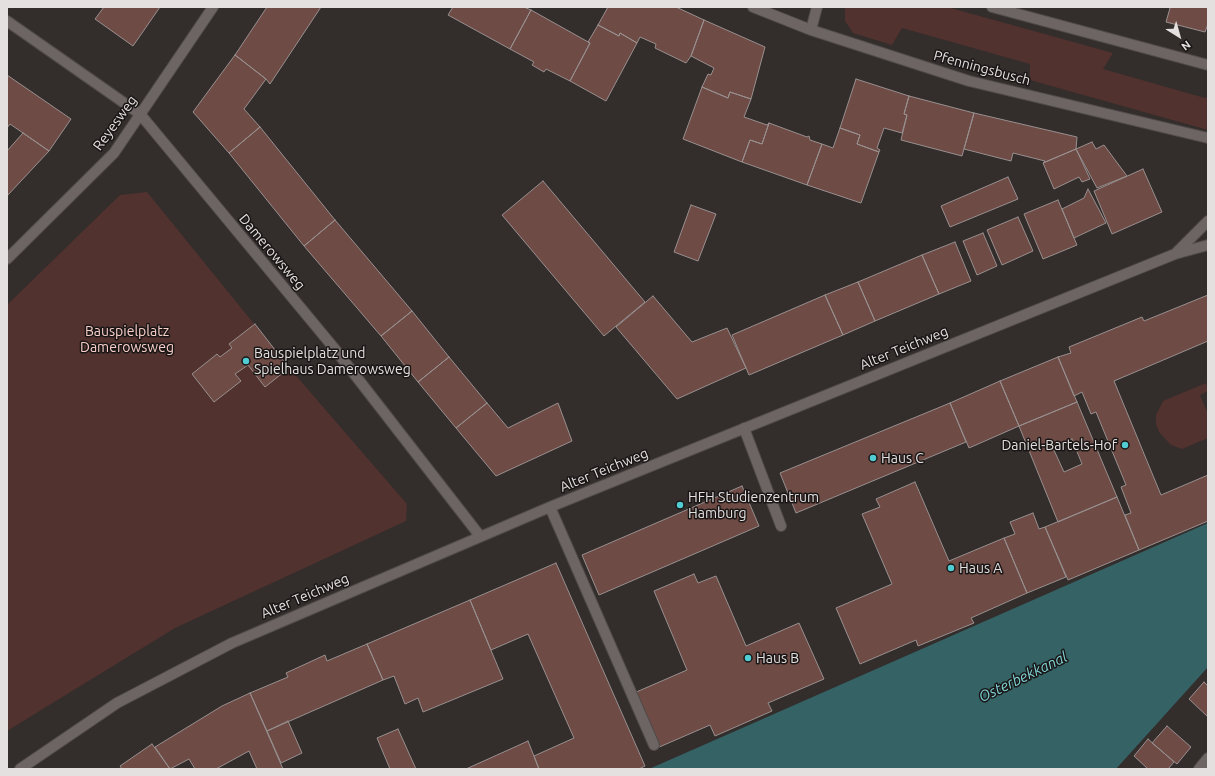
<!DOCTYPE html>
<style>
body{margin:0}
#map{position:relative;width:1215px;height:776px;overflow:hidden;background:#332d2c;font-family:Ubuntu,sans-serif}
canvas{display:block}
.frame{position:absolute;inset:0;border:8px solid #e5e0e0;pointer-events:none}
.north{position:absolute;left:1159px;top:16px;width:40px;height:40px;-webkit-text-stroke:3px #191615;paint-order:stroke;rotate:143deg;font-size:11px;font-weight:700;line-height:16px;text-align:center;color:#e5e0e0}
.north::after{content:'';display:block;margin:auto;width:14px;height:18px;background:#e5e0e0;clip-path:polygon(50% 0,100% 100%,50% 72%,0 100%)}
</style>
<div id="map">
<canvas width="1215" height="776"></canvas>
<div class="frame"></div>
<div class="north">N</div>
</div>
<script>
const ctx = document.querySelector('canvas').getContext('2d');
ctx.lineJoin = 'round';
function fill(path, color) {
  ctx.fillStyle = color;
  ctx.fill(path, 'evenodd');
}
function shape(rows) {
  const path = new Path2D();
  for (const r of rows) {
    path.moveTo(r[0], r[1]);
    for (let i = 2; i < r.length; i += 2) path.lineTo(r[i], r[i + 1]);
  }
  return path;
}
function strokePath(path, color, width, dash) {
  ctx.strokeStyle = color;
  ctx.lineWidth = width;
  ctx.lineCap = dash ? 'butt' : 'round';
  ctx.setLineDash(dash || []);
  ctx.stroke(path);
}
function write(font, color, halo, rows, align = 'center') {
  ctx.font = font + ' Ubuntu,sans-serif';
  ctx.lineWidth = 3;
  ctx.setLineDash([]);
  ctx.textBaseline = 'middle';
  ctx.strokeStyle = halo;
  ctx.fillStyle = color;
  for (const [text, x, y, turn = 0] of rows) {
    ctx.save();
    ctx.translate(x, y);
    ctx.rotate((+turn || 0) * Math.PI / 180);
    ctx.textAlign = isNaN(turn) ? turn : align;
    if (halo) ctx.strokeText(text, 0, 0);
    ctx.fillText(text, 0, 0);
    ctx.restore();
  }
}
fill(shape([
 [845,7,947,7,1113,53,1103,69,1205,98,1208,96,1208,130,1030,80,1030,64,902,28,892,45,853,33,845,21],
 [147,192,298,378,407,504,406,521,175,628,7,731,7,305,120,195],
 [1206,383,1208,391,1200,395,1208,414,1208,438,1182,449,1171,445,1159,432,1156,424,1156,415,1163,401]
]), '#51322e');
fill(shape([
 [1208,523,1208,667,1116,769,649,769]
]), '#356265');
const building = shape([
 [104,7,160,7,133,46,95,19,104,7],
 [267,7,321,7,270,84,266,79,235,55,267,7],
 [453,7,524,7,531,10,510,49,448,15,453,7],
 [608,7,676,7,704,20,691,56,686,63,655,48,656,44,640,37,637,43,620,33,619,36,598,25,608,7],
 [1168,7,1208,7,1208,24,1205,32,1166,22,1170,8,1168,7],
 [531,10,590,43,570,81,546,69,544,72,532,65,534,62,510,49,531,10],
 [704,20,765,47,751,99,730,92,728,98,702,87,708,74,711,75,714,68,691,56,704,20],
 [598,25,619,36,620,33,637,43,606,101,570,81,590,43,588,42,598,25],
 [235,55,266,79,244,109,260,127,229,153,193,112,235,55],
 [7,75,71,119,49,151,10,124,7,128,7,75],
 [856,79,909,96,904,114,907,115,902,133,884,128,877,148,880,150,879,152,857,144,860,135,840,128,856,79],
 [702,87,728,98,730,92,751,99,744,117,767,125,769,123,762,144,750,140,742,162,683,139,702,87],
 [909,96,974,113,962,156,901,140,907,115,904,114,909,96],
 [974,113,1077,137,1076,149,1043,163,1045,161,1013,153,1011,161,964,149,974,113],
 [769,123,807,137,809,136,810,140,822,144,807,185,742,162,750,140,762,144,769,123],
 [260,127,335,220,304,246,229,153,260,127],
 [840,128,860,135,857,144,879,152,861,203,807,185,822,144,833,148,840,128],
 [23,133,49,151,7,196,7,151,23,133],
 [1092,142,1096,149,1104,145,1127,176,1097,188,1076,149,1092,142],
 [1076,149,1090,179,1082,182,1079,177,1054,189,1043,163,1076,149],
 [1143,169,1162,212,1112,234,1094,191,1143,169],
 [1008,177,1018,199,950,227,941,206,1008,177],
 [543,181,645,302,604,336,502,215,543,181],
 [1088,189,1106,223,1074,238,1062,209,1084,198,1088,189],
 [1058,200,1077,245,1043,259,1024,214,1058,200],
 [691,205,716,214,698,261,674,252,691,205],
 [1018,217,1033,251,1002,265,987,230,1018,217],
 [335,220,412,311,381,336,304,246,335,220],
 [983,233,997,266,977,275,963,241,983,233],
 [955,242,971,281,939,294,922,255,955,242],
 [922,255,939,294,875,321,858,282,922,255],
 [858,282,875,321,843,335,825,295,858,282],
 [825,295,843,335,749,375,732,335,825,295],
 [1208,295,1208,341,1114,381,1161,495,1208,475,1208,521,1139,550,1125,515,1131,513,1121,487,1126,485,1096,412,1091,414,1082,392,1074,396,1058,357,1071,353,1069,347,1142,317,1144,321,1208,295],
 [653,296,692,342,727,328,746,368,677,399,616,327,653,296],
 [412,311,449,357,418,382,381,336,412,311],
 [255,324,289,368,265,387,248,365,235,374,241,381,214,402,192,374,217,354,220,357,232,348,229,344,255,324],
 [449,357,487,403,456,428,418,382,449,357],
 [1058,357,1077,402,1019,426,1000,381,1058,357],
 [1000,381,1019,426,969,448,950,403,1000,381],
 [1077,402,1117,497,1058,522,1019,426,1077,402],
 [1072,439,1082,464,1064,472,1053,448,1072,439],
 [487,403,508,428,558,403,572,441,496,476,456,428,487,403],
 [950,403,966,442,796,513,780,473,950,403],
 [915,482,949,561,1004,538,1027,593,971,618,974,623,918,646,916,640,860,664,836,608,892,584,862,514,880,507,876,499,915,482],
 [742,486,759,526,599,595,582,555,742,486],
 [1117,497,1139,550,1068,580,1045,527,1117,497],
 [1033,513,1039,529,1045,527,1066,577,1027,593,1004,538,1015,534,1010,522,1033,513],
 [556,563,645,766,639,769,539,769,534,756,574,738,528,634,491,650,470,600,556,563],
 [694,574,698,583,716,576,746,646,799,623,824,679,768,703,772,711,715,736,710,725,657,748,634,693,687,670,654,591,694,574],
 [470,600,503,679,423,712,418,698,405,704,394,676,383,680,367,644,470,600],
 [367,644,383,680,267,731,250,693,288,677,286,673,325,655,327,661,367,644],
 [1204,682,1208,686,1208,717,1189,699,1204,682],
 [250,693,283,769,257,769,249,751,216,769,195,769,189,759,170,769,155,747,222,706,250,693],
 [288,721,302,753,281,763,267,731,288,721],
 [1167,726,1191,747,1177,764,1152,743,1167,726],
 [398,729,416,769,390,769,377,738,398,729],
 [1148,739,1174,762,1168,769,1148,769,1134,756,1148,739],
 [528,741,539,769,466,769,517,746,528,741],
 [152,744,170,769,122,769,120,766,152,744]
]);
fill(building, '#6f4b46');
strokePath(building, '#98908f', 1);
const minor = shape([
 [753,7,811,30,969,81,1208,138],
 [992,7,1208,65],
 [7,21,140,114,334,348,480,536],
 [811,30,817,7],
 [1175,254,1208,245],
 [7,259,114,153,213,7],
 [744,428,781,526],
 [550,507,654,745],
 [20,769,117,703,232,643,550,507,1175,254,1208,221],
 [1199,769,1208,758]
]);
strokePath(minor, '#504a49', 12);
strokePath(minor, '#6c6564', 10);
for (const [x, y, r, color] of [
 [246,361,4,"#51ccd3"],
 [1125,445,4,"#51ccd3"],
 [873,458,4,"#51ccd3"],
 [680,505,4,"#51ccd3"],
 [951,568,4,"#51ccd3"],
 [748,658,4,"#51ccd3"]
]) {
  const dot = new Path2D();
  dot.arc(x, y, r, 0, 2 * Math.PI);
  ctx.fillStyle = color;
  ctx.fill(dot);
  strokePath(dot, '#191615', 1.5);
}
write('14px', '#e5e0e0', '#191615', [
 ["Pfenningsbusch",982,68,15],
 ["Reyesweg",115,123,-54],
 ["Damerowsweg",272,252,50],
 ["Alter Teichweg",904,348,-22],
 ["Alter Teichweg",604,470,-22],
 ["Alter Teichweg",305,596,-23]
]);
write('14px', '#f9cfca', '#191615', [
 ["Bauspielplatz",127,331],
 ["Damerowsweg",127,347]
]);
write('14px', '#e5e0e0', '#191615', [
 ["Bauspielplatz und",254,353],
 ["Spielhaus Damerowsweg",254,369],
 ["Daniel-Bartels-Hof",1117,445,"right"],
 ["Haus C",881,458],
 ["HFH Studienzentrum",688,497],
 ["Hamburg",688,513],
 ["Haus A",959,568],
 ["Haus B",756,658]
], 'left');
write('italic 15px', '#80d2d7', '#191615', [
 ["Osterbekkanal",1023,677,-26]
]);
</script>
